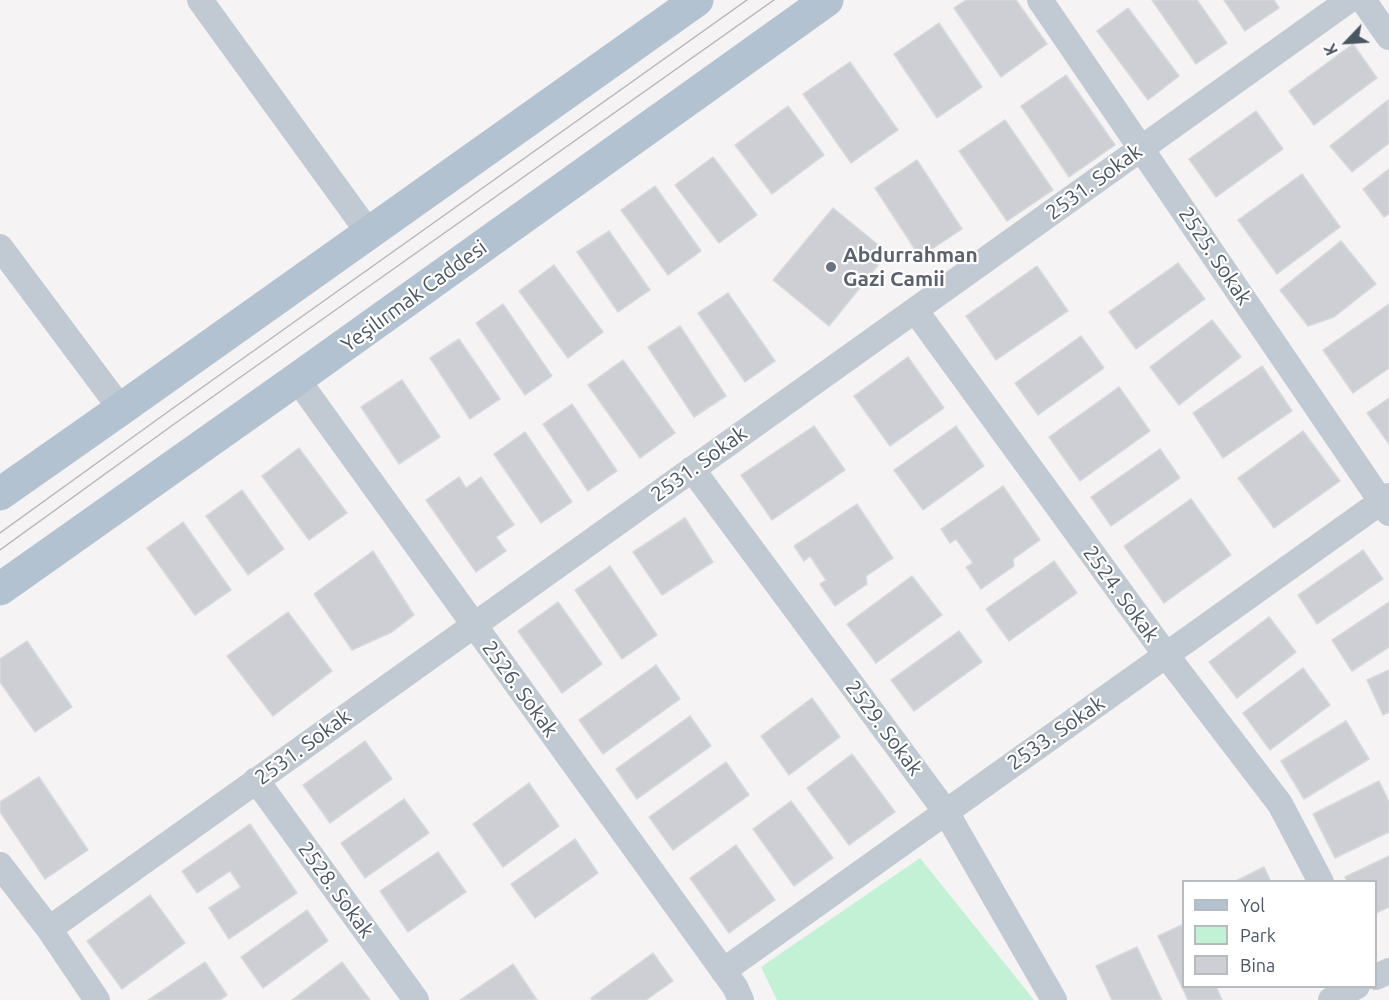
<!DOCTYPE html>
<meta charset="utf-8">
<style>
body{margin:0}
#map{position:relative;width:1389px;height:1000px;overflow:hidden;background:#f5f3f3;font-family:Ubuntu,sans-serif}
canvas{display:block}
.legend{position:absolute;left:1182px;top:880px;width:195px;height:108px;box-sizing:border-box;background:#fff;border:2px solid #b7bbc0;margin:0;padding:8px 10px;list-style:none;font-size:18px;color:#4a5661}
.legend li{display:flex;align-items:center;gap:12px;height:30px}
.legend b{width:30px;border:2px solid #b7bbc0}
.north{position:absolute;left:1317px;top:12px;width:60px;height:60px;-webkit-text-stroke:4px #fff;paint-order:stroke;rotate:245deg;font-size:16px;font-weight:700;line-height:24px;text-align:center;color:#4a5661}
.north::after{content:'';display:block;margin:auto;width:21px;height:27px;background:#4a5661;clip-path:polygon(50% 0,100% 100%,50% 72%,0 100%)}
</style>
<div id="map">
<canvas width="1389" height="1000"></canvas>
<ul class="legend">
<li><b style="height:8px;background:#b3c2d1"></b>Yol</li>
<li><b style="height:16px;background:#c3f1d5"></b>Park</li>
<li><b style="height:16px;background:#cdcfd5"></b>Bina</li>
</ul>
<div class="north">K</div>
</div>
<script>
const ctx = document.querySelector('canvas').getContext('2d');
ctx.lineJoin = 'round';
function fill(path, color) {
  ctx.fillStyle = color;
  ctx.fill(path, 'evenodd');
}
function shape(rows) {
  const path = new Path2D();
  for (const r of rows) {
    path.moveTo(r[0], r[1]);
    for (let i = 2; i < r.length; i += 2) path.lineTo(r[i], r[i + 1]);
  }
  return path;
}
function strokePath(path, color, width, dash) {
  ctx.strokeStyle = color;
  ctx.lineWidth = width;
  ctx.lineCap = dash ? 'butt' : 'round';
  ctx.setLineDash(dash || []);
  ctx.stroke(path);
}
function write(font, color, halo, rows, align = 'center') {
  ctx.font = font + ' Ubuntu,sans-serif';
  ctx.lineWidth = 4.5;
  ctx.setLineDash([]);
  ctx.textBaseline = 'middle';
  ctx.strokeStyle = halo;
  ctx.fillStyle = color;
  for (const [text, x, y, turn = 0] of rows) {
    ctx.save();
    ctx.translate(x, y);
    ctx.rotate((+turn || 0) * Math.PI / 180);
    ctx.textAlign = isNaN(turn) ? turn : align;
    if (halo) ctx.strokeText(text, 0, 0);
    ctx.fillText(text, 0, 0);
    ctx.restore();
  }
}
fill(shape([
 [920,858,1034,1000,777,1000,761,967]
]), '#c3f1d5');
const building = shape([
 [966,0,1016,0,1047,44,1001,77,954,8,966,0],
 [1152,0,1197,0,1227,43,1196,64,1152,0],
 [1224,0,1274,0,1279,8,1245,31,1224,0],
 [1128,8,1179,76,1148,100,1097,31,1128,8],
 [939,23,982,87,937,118,894,54,939,23],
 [1353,44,1377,78,1314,125,1289,91,1353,44],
 [850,62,898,130,851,163,803,94,850,62],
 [1066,75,1115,145,1069,177,1021,106,1066,75],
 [1388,100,1389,143,1352,172,1330,146,1388,100],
 [788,106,824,155,772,194,735,145,788,106],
 [1256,111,1283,149,1216,197,1189,159,1256,111],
 [1005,120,1053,190,1007,221,959,151,1005,120],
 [713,157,757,215,719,243,675,185,713,157],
 [917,160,962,229,920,257,875,188,917,160],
 [1389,169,1389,214,1384,217,1363,189,1389,169],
 [1302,174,1340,227,1277,274,1238,220,1302,174],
 [655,186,701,251,668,275,621,210,655,186],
 [833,208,888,253,829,326,773,280,833,208],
 [609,231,650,290,618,312,577,252,609,231],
 [1341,241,1376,284,1334,317,1308,326,1280,290,1341,241],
 [1178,263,1205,299,1136,349,1109,312,1178,263],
 [554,265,603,332,568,358,519,291,554,265],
 [1037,266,1068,311,996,360,966,316,1037,266],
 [728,293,775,361,745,382,698,313,728,293],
 [503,304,552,376,525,395,476,323,503,304],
 [1389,304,1389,368,1353,393,1323,350,1389,304],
 [1212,320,1241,357,1179,405,1150,367,1212,320],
 [680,326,726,396,694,417,648,347,680,326],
 [1081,336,1104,368,1038,415,1015,383,1081,336],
 [459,339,500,399,470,419,430,358,459,339],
 [908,357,944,408,890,446,854,396,908,357],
 [623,360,675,433,640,458,588,385,623,360],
 [1262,366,1292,411,1223,458,1193,413,1262,366],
 [402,380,440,437,399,464,361,407,402,380],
 [1119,387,1150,431,1080,481,1049,437,1119,387],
 [1389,398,1389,444,1367,413,1389,398],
 [572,404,617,471,588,491,543,424,572,404],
 [814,426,845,470,772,520,741,475,814,426],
 [956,426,984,466,923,510,894,470,956,426],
 [1303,431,1340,481,1274,528,1238,478,1303,431],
 [525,432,572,502,541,523,494,454,525,432],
 [299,448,347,513,309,540,262,476,299,448],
 [1160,449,1180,478,1111,526,1091,497,1160,449],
 [459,477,466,488,481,477,514,525,496,537,506,551,476,572,426,500,459,477],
 [1003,486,1040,540,1013,559,1014,566,981,589,966,567,973,563,956,539,950,543,941,529,1003,486],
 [242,490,284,549,248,575,206,516,242,490],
 [1191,499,1231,555,1164,603,1124,546,1191,499],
 [857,504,893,558,866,576,867,584,835,606,820,584,826,580,810,556,804,561,794,546,857,504],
 [685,518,713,562,662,595,633,552,685,518],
 [183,522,231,590,195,615,147,548,183,522],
 [1363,550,1383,579,1317,624,1298,595,1363,550],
 [373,551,414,615,392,632,352,650,314,594,373,551],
 [1054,561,1077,593,1009,641,986,609,1054,561],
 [610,566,657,635,622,659,575,590,610,566],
 [912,576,942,615,876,663,847,624,912,576],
 [558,602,602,664,562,693,518,631,558,602],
 [1389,602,1389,647,1352,671,1332,640,1389,602],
 [288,612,332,671,273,716,227,656,288,612],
 [1269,617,1296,652,1237,698,1209,662,1269,617],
 [959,631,982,662,914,711,891,680,959,631],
 [27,641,72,707,35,732,0,682,0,659,27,641],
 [656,665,680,699,603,754,579,720,656,665],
 [1303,668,1330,705,1270,750,1243,713,1303,668],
 [1389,670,1389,712,1383,715,1367,680,1389,670],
 [812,698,840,737,789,775,761,736,812,698],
 [690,716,711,746,637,799,616,769,690,716],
 [1346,721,1369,759,1304,799,1281,761,1346,721],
 [365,741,392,779,330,823,303,785,365,741],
 [852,754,895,812,849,845,807,788,852,754],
 [726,762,749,795,673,850,649,817,726,762],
 [39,777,88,850,45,879,0,812,0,802,39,777],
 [1379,781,1389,802,1389,832,1335,858,1313,814,1379,781],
 [529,783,559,826,503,867,473,824,529,783],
 [404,799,429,833,365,878,341,843,404,799],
 [791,801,833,858,794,886,753,829,791,801],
 [250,824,297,893,229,939,209,908,241,887,230,871,197,893,182,871,250,824],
 [575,839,598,873,535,918,511,884,575,839],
 [736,845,775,900,729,933,690,878,736,845],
 [438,852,466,892,408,932,380,891,438,852],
 [1389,856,1389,907,1376,913,1376,882,1347,882,1345,877,1389,856],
 [1264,867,1271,882,1234,882,1264,867],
 [150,895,185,943,122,989,87,941,150,895],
 [307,910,328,941,263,988,241,957,307,910],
 [1184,924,1184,986,1216,986,1222,1000,1188,1000,1158,936,1184,924],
 [1137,947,1162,1000,1112,1000,1096,966,1137,947],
 [653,953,673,981,646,1000,592,1000,591,998,653,953],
 [205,962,227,995,220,1000,148,1000,205,962],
 [342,962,370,1000,292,1000,342,962],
 [513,964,537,1000,460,1000,513,964]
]);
fill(building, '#cdcfd5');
strokePath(building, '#d7d9de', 1.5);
strokePath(shape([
 [200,0,369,233],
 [1040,0,1389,513],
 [1363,0,1389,37],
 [0,247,121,409],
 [915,310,1166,655,1280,804,1321,882],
 [297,379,735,987,741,1000],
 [692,469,946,812,1054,1000],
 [256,780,416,1000],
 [0,865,49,929,97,1000],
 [49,929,1349,0],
 [723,971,1389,496],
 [1376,977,1389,971],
 [1331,1000,1357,986]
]), '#c1cad2', 26);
strokePath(shape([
 [0,494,121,409,697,0],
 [0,589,297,379,827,0]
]), '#b3c2d1', 33);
strokePath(shape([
 [0,533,169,411,747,0],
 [0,550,177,422,774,0]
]), '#b5b8bd', 1.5);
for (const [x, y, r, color] of [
 [831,267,6,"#6b7280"]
]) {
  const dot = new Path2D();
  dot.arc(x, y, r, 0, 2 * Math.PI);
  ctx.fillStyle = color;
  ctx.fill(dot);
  strokePath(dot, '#fff', 2);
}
write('21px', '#4a5661', '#fff', [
 ["2531. Sokak",1094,182,-36],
 ["2525. Sokak",1215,256,56],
 ["Yeşilırmak Caddesi",414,296,-36],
 ["2531. Sokak",699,464,-36],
 ["2524. Sokak",1121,594,54],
 ["2526. Sokak",520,689,54],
 ["2529. Sokak",884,728,53],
 ["2533. Sokak",1056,733,-35],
 ["2531. Sokak",303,747,-36],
 ["2528. Sokak",336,890,54]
]);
write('bold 21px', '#5b616d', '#fff', [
 ["Abdurrahman",843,255],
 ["Gazi Camii",843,279]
], 'left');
</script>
